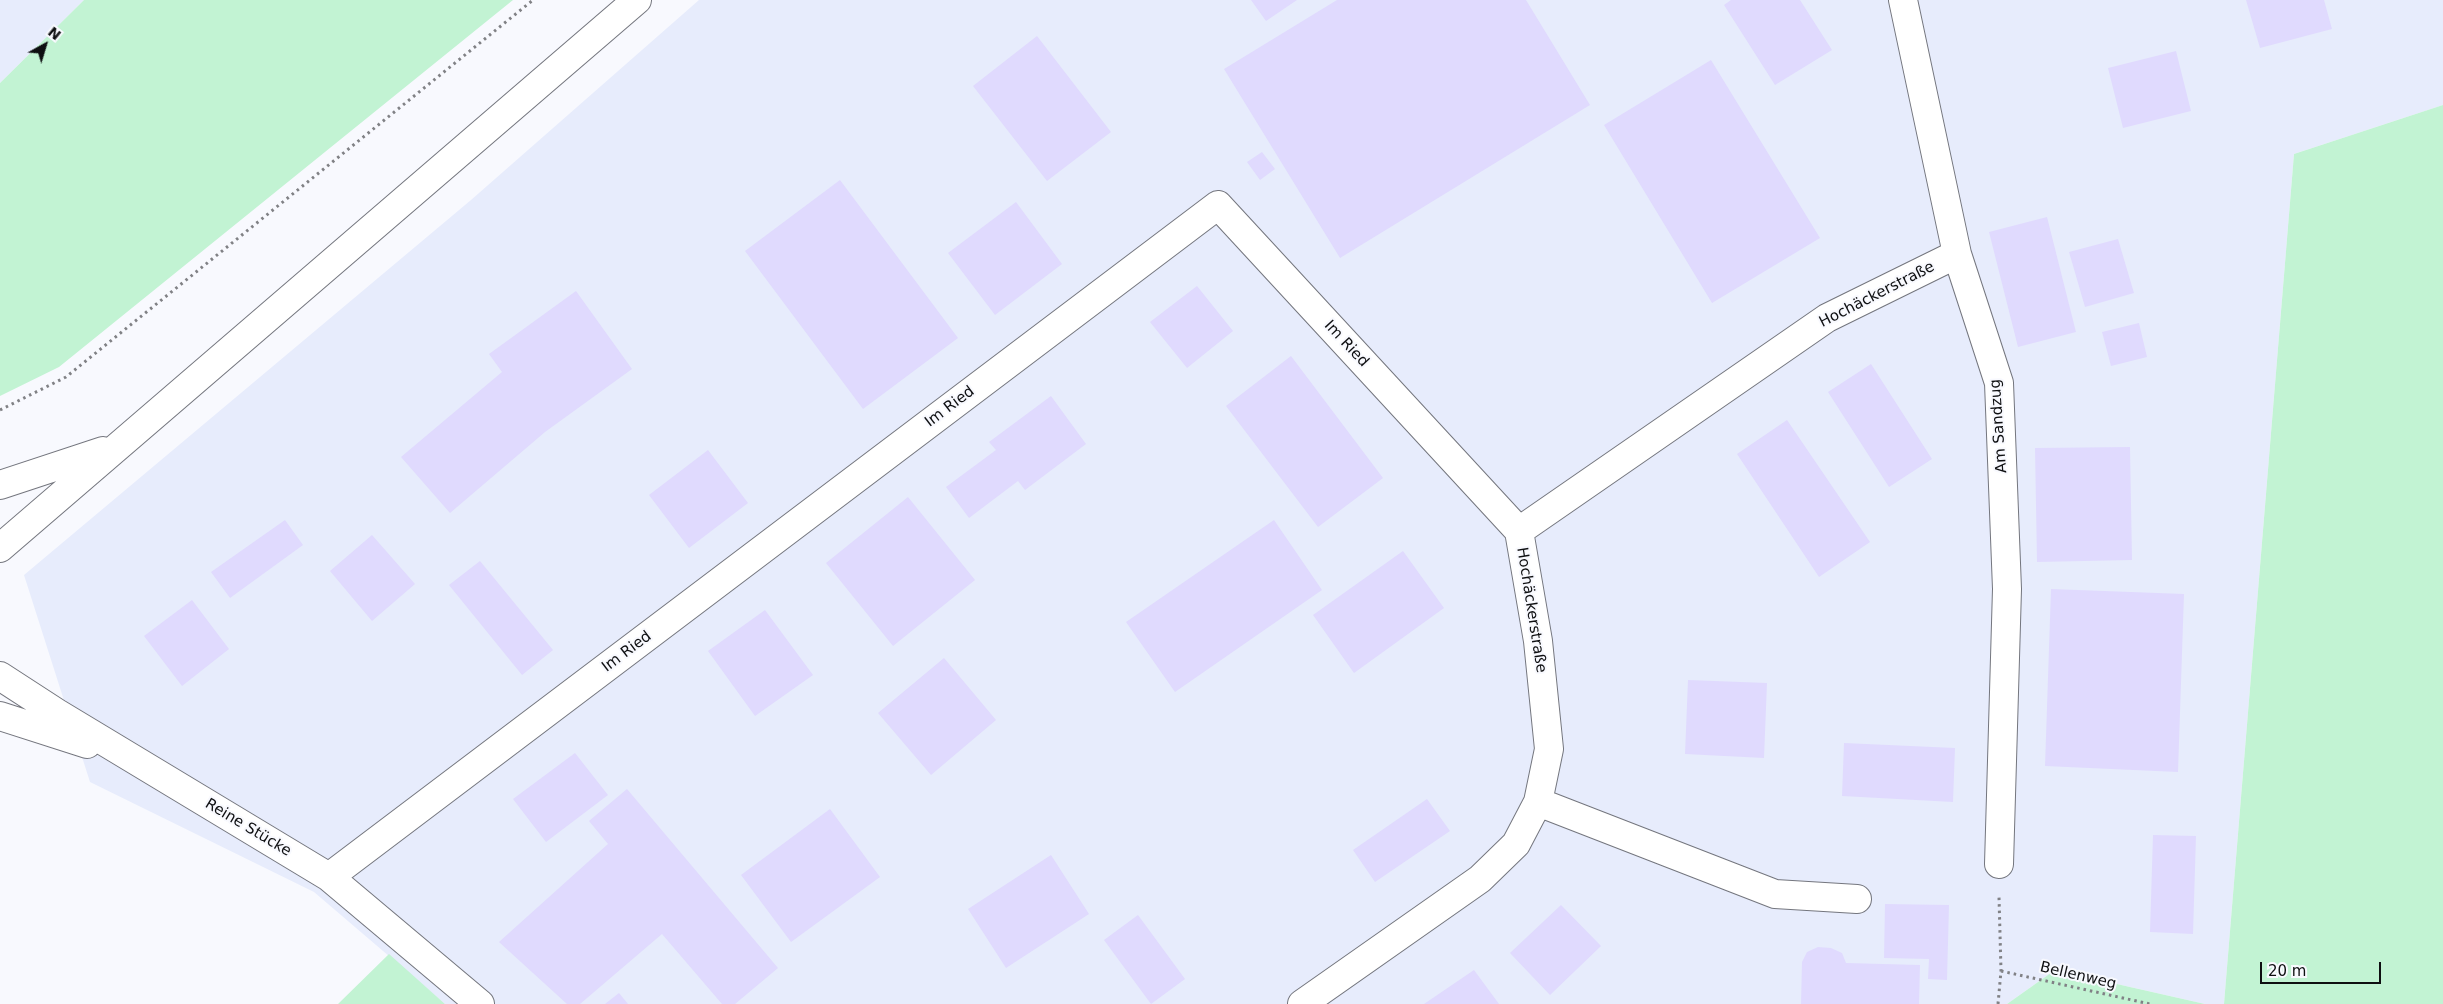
<!DOCTYPE html>
<meta charset="utf-8">
<style>
body{margin:0}
#map{position:relative;width:2443px;height:1004px;overflow:hidden;background:#f8f9fe;font-family:"DejaVu Sans",sans-serif}
canvas{display:block}
.north{position:absolute;left:20px;top:20px;width:50px;height:50px;-webkit-text-stroke:4px #f8f9fe;paint-order:stroke;rotate:39deg;font-size:14px;font-weight:700;line-height:20px;text-align:center;color:#0e0f11}
.north::after{content:'';display:block;margin:auto;width:18px;height:22px;background:#0e0f11;clip-path:polygon(50% 0,100% 100%,50% 72%,0 100%)}
.scale{position:absolute;left:2260px;top:962px;width:121px;height:22px;box-sizing:border-box;border:2px solid #0e0f11;border-top:0;padding-left:6px;font-size:15px;line-height:18px;white-space:nowrap;color:#0e0f11;-webkit-text-stroke:4px #f8f9fe;paint-order:stroke}
</style>
<div id="map">
<canvas width="2443" height="1004"></canvas>
<div class="north">N</div>
<div class="scale">20 m</div>
</div>
<script>
const ctx = document.querySelector('canvas').getContext('2d');
ctx.lineJoin = 'round';
function fill(path, color) {
  ctx.fillStyle = color;
  ctx.fill(path, 'evenodd');
}
function shape(rows) {
  const path = new Path2D();
  for (const r of rows) {
    path.moveTo(r[0], r[1]);
    for (let i = 2; i < r.length; i += 2) path.lineTo(r[i], r[i + 1]);
  }
  return path;
}
function strokePath(path, color, width, dash) {
  ctx.strokeStyle = color;
  ctx.lineWidth = width;
  ctx.lineCap = dash ? 'butt' : 'round';
  ctx.setLineDash(dash || []);
  ctx.stroke(path);
}
function write(font, color, halo, rows, align = 'center') {
  ctx.font = font + ' "DejaVu Sans",sans-serif';
  ctx.lineWidth = 4;
  ctx.setLineDash([]);
  ctx.textBaseline = 'middle';
  ctx.strokeStyle = halo;
  ctx.fillStyle = color;
  for (const [text, x, y, turn = 0] of rows) {
    ctx.save();
    ctx.translate(x, y);
    ctx.rotate((+turn || 0) * Math.PI / 180);
    ctx.textAlign = isNaN(turn) ? turn : align;
    if (halo) ctx.strokeText(text, 0, 0);
    ctx.fillText(text, 0, 0);
    ctx.restore();
  }
}
fill(shape([
 [0,0,84,0,0,83],
 [699,0,2443,0,2443,105,2294,154,2224,1004,2205,1004,2055,970,2007,1004,445,1004,314,892,90,782,24,575,471,200]
]), '#e7ecfc');
fill(shape([
 [84,0,513,0,59,367,0,396,0,83],
 [2443,105,2443,1004,2224,1004,2294,154],
 [389,954,445,1004,338,1004],
 [2055,970,2205,1004,2007,1004]
]), '#c2f3d3');
fill(shape([
 [1251,0,1297,0,1266,21],
 [1337,0,1526,0,1590,105,1340,258,1224,69],
 [1731,0,1800,0,1832,50,1775,85,1724,5],
 [2246,0,2324,0,2332,29,2260,48],
 [1037,36,1111,132,1047,181,973,86],
 [2176,51,2191,111,2123,128,2108,68],
 [1711,60,1820,238,1712,303,1604,125],
 [1262,152,1275,169,1260,180,1247,162],
 [840,180,958,338,863,409,745,251],
 [1016,202,1062,264,995,315,948,253],
 [2047,217,2076,332,2018,347,1989,232],
 [2118,239,2134,293,2085,307,2069,252],
 [1197,286,1233,331,1187,368,1150,322],
 [576,291,632,369,545,432,450,513,401,457,502,372,489,354],
 [2139,323,2147,357,2111,366,2102,332],
 [1291,356,1383,478,1318,527,1226,406],
 [1871,364,1932,459,1889,487,1828,392],
 [1051,396,1086,444,1025,490,1018,481,969,518,946,487,996,450,989,442],
 [1787,420,1870,542,1819,577,1737,454],
 [2130,447,2132,560,2037,562,2035,448],
 [708,450,748,503,689,548,649,495],
 [908,497,975,580,893,646,826,563],
 [285,520,303,545,230,598,211,572],
 [1274,520,1322,590,1175,692,1126,622],
 [372,535,415,584,372,621,330,571],
 [1403,551,1444,608,1354,673,1313,615],
 [480,561,553,650,522,675,449,585],
 [2051,589,2184,594,2178,772,2045,766],
 [192,600,229,649,182,686,144,636],
 [765,610,813,675,755,716,708,651],
 [944,658,996,720,931,775,878,713],
 [1688,680,1767,683,1764,758,1685,754],
 [1844,743,1955,748,1953,802,1842,796],
 [575,753,608,795,546,842,513,799],
 [627,789,778,968,735,1004,722,1004,662,934,580,1004,567,1004,499,942,608,844,589,821],
 [1427,799,1450,831,1375,882,1353,850],
 [830,809,880,877,791,942,741,875],
 [2153,835,2196,836,2193,934,2150,932],
 [1051,855,1089,914,1006,968,968,909],
 [1885,904,1949,905,1947,980,1928,979,1929,959,1884,958],
 [1561,905,1601,946,1550,995,1510,953],
 [1138,915,1185,979,1151,1004,1104,940],
 [1818,947,1831,948,1842,953,1846,963,1920,965,1919,1004,1801,1004,1802,962,1807,952],
 [1474,970,1499,1004,1424,1004],
 [619,993,628,1004,605,1004]
]), '#e0dafe');
const minor = shape([
 [1903,0,1957,254,1999,383,2007,589,1999,864],
 [0,485,103,451],
 [0,548,637,0],
 [0,676,57,713,329,877,480,1004],
 [0,716,87,744],
 [1538,802,1775,894,1857,899],
 [329,877,1218,205,1519,531],
 [1302,1004,1480,879,1516,844,1538,802,1549,749,1538,641,1519,531,1827,318,1957,254]
]);
strokePath(minor, '#74767e', 30);
strokePath(shape([
 [0,410,66,377,533,0],
 [2001,971,2150,1004],
 [1998,1004,2001,971,1999,897]
]), '#808185', 3, [2.5, 4]);
strokePath(minor, '#fff', 28);
write('15px', '#0e0f11', '#f8f9fe', [
 ["Hochäckerstraße",1877,295,-27],
 ["Im Ried",1346,344,47],
 ["Im Ried",950,407,-37],
 ["Am Sandzug",1999,426,-94],
 ["Hochäckerstraße",1531,610,81],
 ["Im Ried",627,652,-37],
 ["Reine Stücke",248,828,31],
 ["Bellenweg",2078,976,13]
]);
</script>
